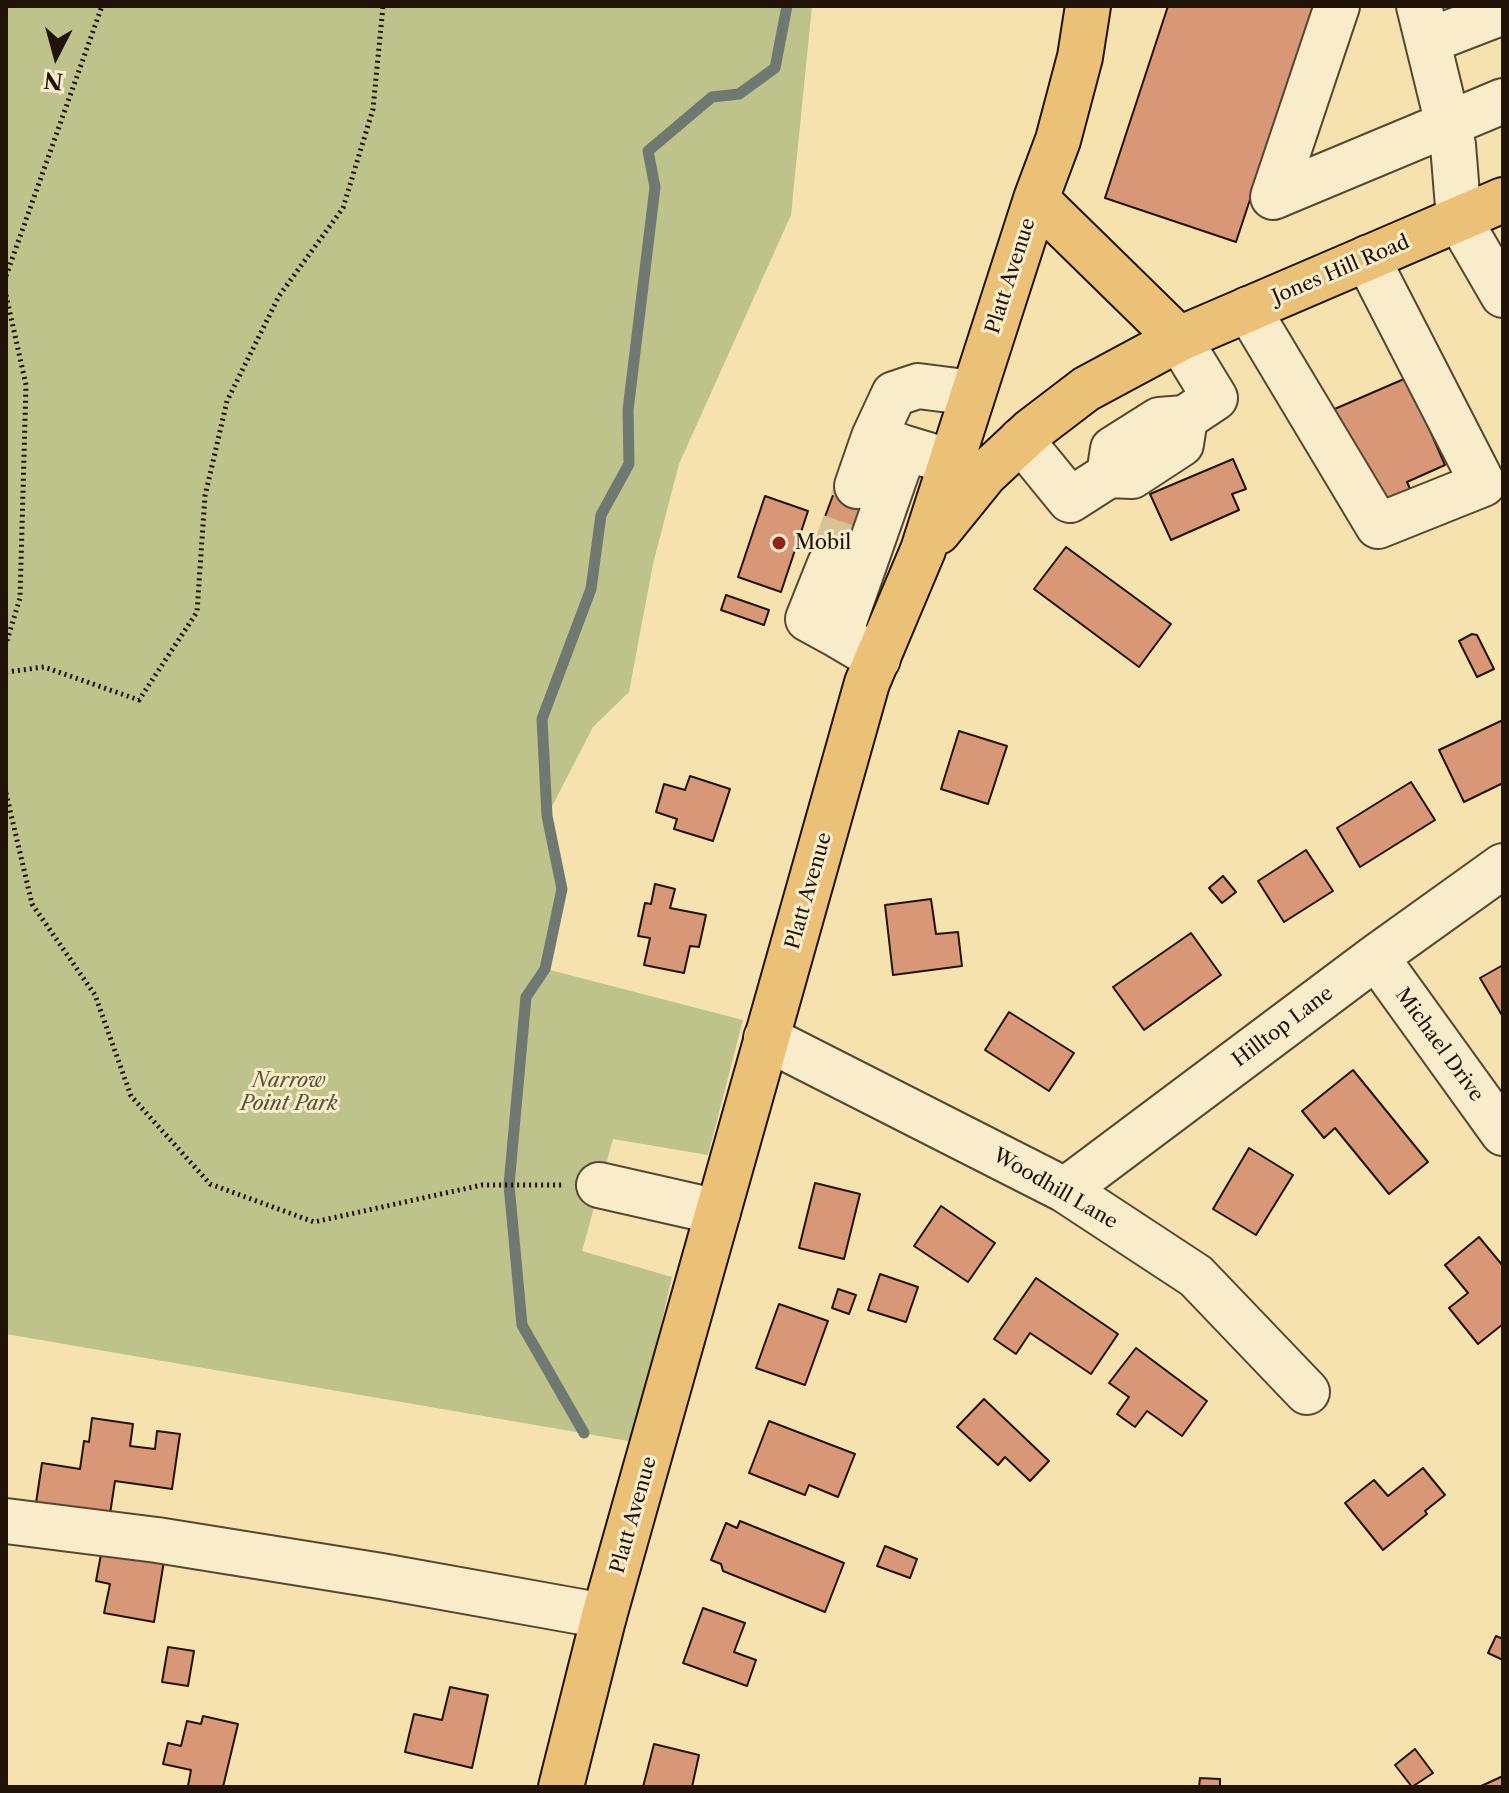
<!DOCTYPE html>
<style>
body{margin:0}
#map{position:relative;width:1509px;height:1793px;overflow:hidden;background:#f6e2af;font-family:"Libre Caslon Text",serif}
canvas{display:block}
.frame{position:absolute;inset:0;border:8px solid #221309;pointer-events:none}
.north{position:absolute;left:16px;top:16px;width:80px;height:80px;-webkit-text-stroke:6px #f9eccb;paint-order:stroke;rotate:186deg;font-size:22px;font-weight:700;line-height:32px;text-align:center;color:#221309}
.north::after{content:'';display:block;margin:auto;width:28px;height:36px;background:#221309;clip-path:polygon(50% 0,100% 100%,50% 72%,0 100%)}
</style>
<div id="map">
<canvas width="1509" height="1793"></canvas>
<div class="frame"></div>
<div class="north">N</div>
</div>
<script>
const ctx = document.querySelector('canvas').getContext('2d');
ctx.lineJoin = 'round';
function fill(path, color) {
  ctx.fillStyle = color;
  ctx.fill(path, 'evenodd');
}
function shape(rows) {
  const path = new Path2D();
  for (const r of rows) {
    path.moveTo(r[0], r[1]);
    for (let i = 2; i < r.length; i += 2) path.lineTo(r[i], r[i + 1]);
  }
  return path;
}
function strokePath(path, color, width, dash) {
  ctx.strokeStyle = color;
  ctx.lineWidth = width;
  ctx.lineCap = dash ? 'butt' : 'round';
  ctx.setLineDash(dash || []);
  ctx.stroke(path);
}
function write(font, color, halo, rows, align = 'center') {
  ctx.font = font + ' "Libre Caslon Text",serif';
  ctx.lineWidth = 6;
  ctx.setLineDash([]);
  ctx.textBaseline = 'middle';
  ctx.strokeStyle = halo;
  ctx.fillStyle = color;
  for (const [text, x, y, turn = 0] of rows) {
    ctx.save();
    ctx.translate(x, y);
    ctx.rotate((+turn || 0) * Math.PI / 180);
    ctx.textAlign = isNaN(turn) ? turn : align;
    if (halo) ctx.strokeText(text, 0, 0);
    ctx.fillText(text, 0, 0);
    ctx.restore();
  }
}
fill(shape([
 [6,6,812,6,791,215,679,464,653,564,629,692,593,727,547,816,562,889,546,969,743,1020,708,1155,613,1139,582,1251,672,1277,634,1442,6,1334]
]), '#bdc38a');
strokePath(shape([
 [584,1433,522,1325,509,1185,526,997,545,969,562,889,547,816,542,719,591,589,601,515,629,464,628,410,655,187,648,151,712,97,739,94,775,68,787,6]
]), '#6f7871', 11);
const building = shape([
 [1168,6,1314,6,1236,242,1105,198,1168,6],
 [1404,379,1408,380,1445,465,1407,482,1414,498,1385,511,1330,411,1404,379],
 [1233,459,1246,489,1232,494,1239,510,1171,540,1150,494,1233,459],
 [839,479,878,494,850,571,810,557,839,479],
 [765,496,808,511,781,592,738,577,765,496],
 [1066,547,1171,624,1139,667,1034,589,1066,547],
 [726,595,769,610,764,625,721,610,726,595],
 [1472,634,1477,635,1494,669,1477,677,1459,641,1472,634],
 [1503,720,1503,783,1464,802,1439,750,1503,720],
 [959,731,1007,746,988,804,941,789,959,731],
 [690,776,730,789,713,841,674,829,677,819,656,812,664,784,685,790,690,776],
 [1411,782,1435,820,1360,867,1337,828,1411,782],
 [1306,850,1333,891,1284,922,1258,881,1306,850],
 [1223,876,1236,892,1222,903,1209,888,1223,876],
 [655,884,675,889,670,908,706,915,699,947,690,946,684,973,644,965,650,938,638,936,645,903,651,904,655,884],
 [931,899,936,934,958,932,962,966,893,975,885,905,931,899],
 [1191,933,1221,975,1144,1030,1113,987,1191,933],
 [1503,965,1503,1017,1480,978,1503,965],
 [1009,1012,1074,1053,1049,1091,985,1050,1009,1012],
 [1353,1070,1428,1162,1389,1194,1335,1128,1324,1138,1302,1111,1353,1070],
 [1249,1148,1293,1175,1256,1235,1213,1209,1249,1148],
 [815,1183,860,1194,844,1259,799,1248,815,1183],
 [941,1206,995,1243,968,1282,914,1246,941,1206],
 [1479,1237,1503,1266,1503,1324,1478,1344,1449,1308,1468,1293,1445,1265,1479,1237],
 [880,1274,918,1287,906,1322,868,1310,880,1274],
 [1036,1278,1118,1334,1091,1374,1030,1333,1016,1354,994,1339,1036,1278],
 [838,1289,856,1295,849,1314,832,1308,838,1289],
 [779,1304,828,1321,805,1385,756,1368,779,1304],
 [1136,1348,1207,1401,1182,1436,1147,1411,1135,1427,1117,1414,1129,1397,1109,1383,1136,1348],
 [984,1399,1049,1461,1030,1481,1005,1457,998,1465,957,1427,984,1399],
 [92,1418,133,1424,130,1446,155,1449,157,1431,180,1434,172,1489,115,1481,110,1514,36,1503,42,1463,80,1469,84,1441,89,1442,92,1418],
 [769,1421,855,1454,838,1497,809,1485,805,1495,749,1473,769,1421],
 [1423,1468,1445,1495,1425,1511,1427,1514,1383,1550,1345,1503,1374,1480,1388,1496,1423,1468],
 [740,1521,844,1563,825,1612,723,1571,721,1564,711,1560,726,1523,737,1528,740,1521],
 [885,1546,917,1559,910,1578,877,1566,885,1546],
 [102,1549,164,1561,154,1622,104,1613,110,1584,96,1581,102,1549],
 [703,1608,745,1623,734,1652,756,1660,747,1686,683,1663,703,1608],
 [1496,1636,1503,1639,1503,1660,1488,1653,1496,1636],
 [168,1647,194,1651,188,1686,162,1682,168,1647],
 [450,1687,488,1695,472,1768,405,1752,414,1714,442,1720,450,1687],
 [203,1716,238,1724,223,1787,188,1786,191,1770,163,1764,168,1743,181,1746,187,1721,201,1724,203,1716],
 [654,1744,699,1755,692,1787,643,1787,654,1744],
 [1415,1749,1433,1773,1412,1787,1395,1765,1415,1749],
 [1503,1776,1503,1787,1479,1787,1503,1776],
 [1200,1778,1220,1779,1220,1787,1199,1787,1200,1778]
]);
fill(building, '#d89776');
strokePath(building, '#221309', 2);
strokePath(shape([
 [830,564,857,486]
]), '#d6c396', 44, [44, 22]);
const minor = shape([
 [1337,6,1273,197,1503,101],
 [1419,6,1453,145,1459,219,1503,295],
 [1428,41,1503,12],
 [1248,309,1378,526,1483,484,1367,258],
 [1179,339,1215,398,1185,418],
 [874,437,894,394,918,386,973,393],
 [1021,440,1070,500,1109,475,1132,476,1181,444,1185,418,1159,420,1113,449,1109,475],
 [857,486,874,437,902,447],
 [830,564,808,619,839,636],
 [878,659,839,636,905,448,951,462],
 [1376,957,1503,1133],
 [766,1038,1065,1190,1196,1276,1307,1392],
 [599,1185,718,1212],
 [1065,1190,1376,957,1503,866],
 [6,1521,157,1540,381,1576,604,1616]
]);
const major = shape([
 [1036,199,1179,339],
 [938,532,985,474,1031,431,1086,389,1179,339,1503,200],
 [561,1787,604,1616,867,683,923,550,1036,199,1058,140,1080,57,1088,6]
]);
strokePath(minor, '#574732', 48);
strokePath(major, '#221309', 48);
strokePath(shape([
 [6,276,102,6],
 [6,295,26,385,20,598,6,644],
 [6,672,44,667,139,700,197,612,205,496,227,401,279,296,343,208,373,109,383,6],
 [6,793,32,904,95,995,131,1096,210,1184,314,1222,482,1185,562,1185]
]), '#221309', 5, [2, 4]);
strokePath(minor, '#f9eccb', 44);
strokePath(major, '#ebc178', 44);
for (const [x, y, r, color] of [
 [779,543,8,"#8f2418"]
]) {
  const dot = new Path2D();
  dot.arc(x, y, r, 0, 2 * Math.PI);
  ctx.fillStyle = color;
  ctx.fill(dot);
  strokePath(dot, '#f9eccb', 3);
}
write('20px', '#221309', '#f9eccb', [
 ["Jones Hill Road",1341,270,-23],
 ["Platt Avenue",1011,276,-72],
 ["Platt Avenue",809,891,-74],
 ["Hilltop Lane",1283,1027,-37],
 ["Michael Drive",1439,1045,54],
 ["Woodhill Lane",1055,1189,30],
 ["Platt Avenue",634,1515,-74]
]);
write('20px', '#221309', '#f9eccb', [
 ["Mobil",795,543]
], 'left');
write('italic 20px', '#585136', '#f9eccb', [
 ["Narrow",289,1081],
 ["Point Park",289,1104]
]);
</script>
